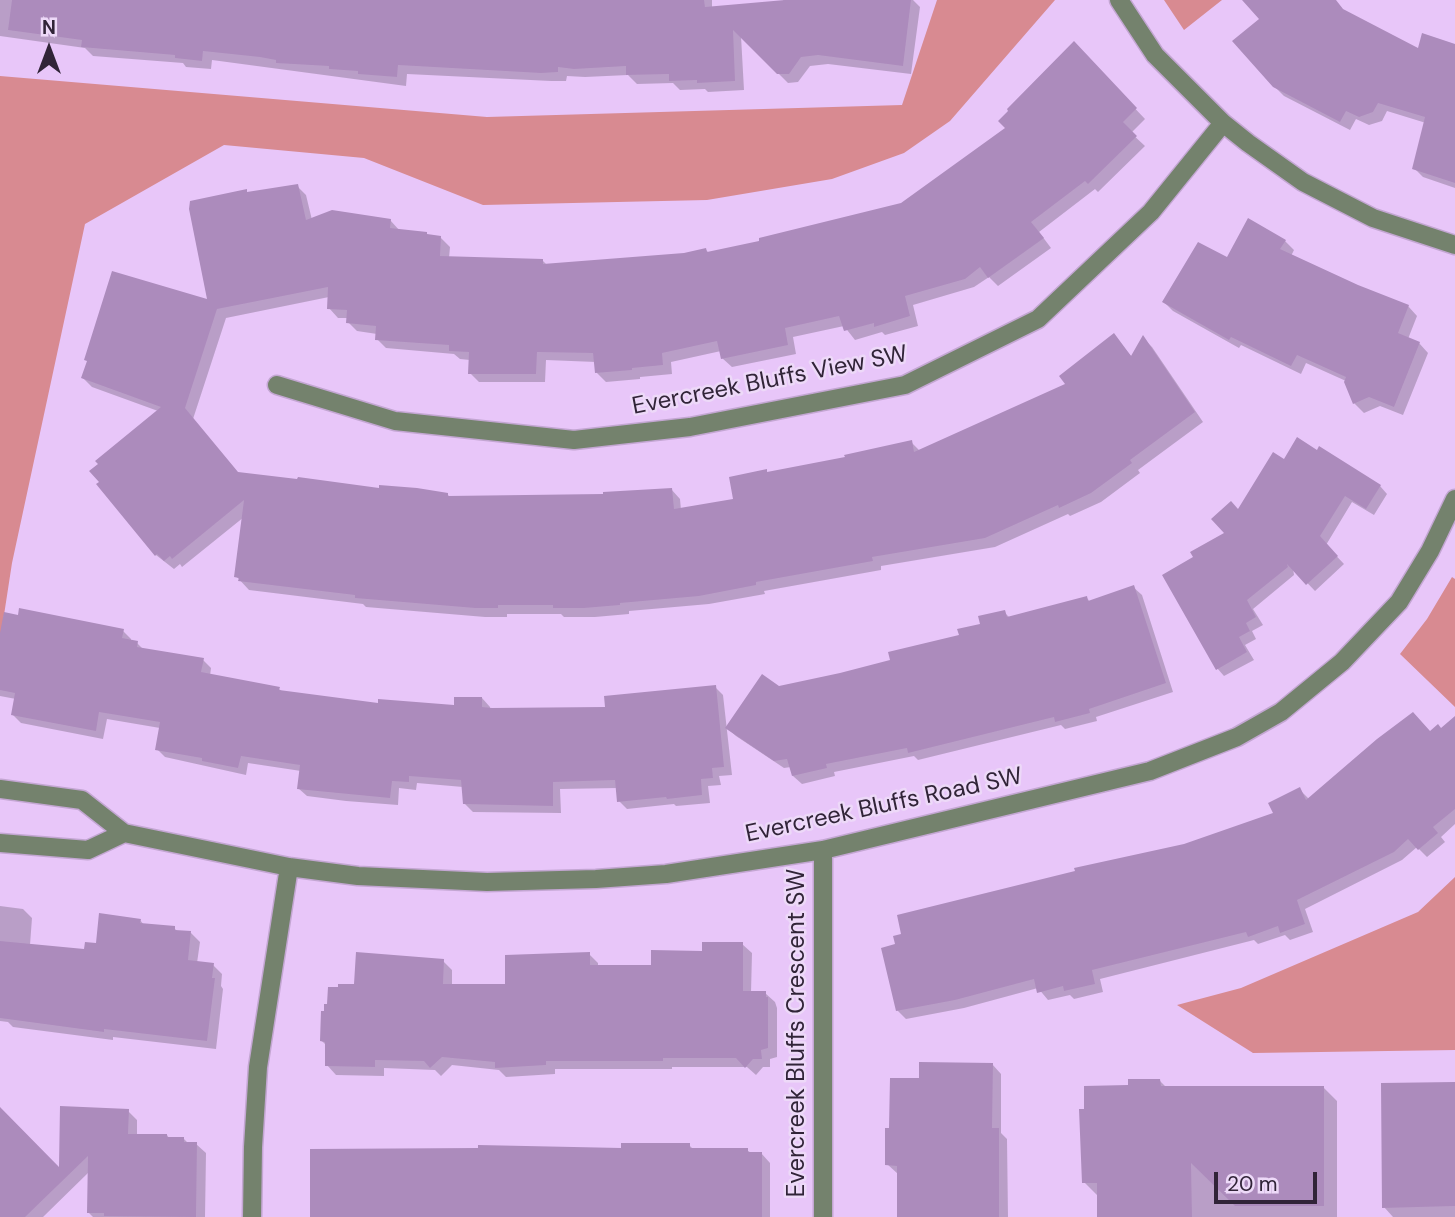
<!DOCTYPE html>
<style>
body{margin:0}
#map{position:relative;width:1455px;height:1217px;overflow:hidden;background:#e8c6f9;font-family:"DM Sans",sans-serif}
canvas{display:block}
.north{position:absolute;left:14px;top:14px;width:70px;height:70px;-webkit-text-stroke:5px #edd9f8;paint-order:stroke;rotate:0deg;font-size:19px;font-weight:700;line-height:28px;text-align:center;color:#312438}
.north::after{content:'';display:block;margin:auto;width:24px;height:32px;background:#312438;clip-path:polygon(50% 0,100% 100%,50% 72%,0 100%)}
.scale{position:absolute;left:1214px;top:1172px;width:103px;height:32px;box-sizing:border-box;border:4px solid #312438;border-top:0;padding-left:9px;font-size:21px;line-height:24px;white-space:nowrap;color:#312438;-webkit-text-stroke:5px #edd9f8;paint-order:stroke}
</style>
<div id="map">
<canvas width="1455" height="1217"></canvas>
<div class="north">N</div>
<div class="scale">20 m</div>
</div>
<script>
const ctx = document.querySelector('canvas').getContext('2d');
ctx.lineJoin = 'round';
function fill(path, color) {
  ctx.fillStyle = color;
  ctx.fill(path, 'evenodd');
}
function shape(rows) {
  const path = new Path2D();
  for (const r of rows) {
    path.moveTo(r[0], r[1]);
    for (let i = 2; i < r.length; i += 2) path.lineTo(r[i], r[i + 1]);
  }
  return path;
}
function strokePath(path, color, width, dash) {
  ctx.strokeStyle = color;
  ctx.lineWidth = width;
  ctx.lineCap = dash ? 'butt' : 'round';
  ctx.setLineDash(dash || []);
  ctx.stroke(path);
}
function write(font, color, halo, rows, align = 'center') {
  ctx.font = font + ' "DM Sans",sans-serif';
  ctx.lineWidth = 5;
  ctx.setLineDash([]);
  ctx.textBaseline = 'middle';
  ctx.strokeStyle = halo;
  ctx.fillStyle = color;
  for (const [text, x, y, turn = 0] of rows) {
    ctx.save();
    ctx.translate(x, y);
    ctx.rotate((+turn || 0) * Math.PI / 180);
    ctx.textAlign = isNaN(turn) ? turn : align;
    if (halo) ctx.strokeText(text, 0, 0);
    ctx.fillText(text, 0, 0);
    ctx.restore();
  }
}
fill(shape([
 [937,0,1055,0,950,121,904,153,832,179,707,200,483,205,364,158,224,145,85,224,12,563,0,641,0,76,487,117,902,105],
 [1164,0,1222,0,1184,30],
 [1452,577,1455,579,1455,707,1400,654,1427,619],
 [1455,877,1455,1050,1253,1053,1177,1005,1241,988,1418,912]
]), '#d88a91');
fill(shape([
 [0,0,712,0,712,8,783,2,783,0,913,0,920,7,911,74,828,64,810,66,798,82,788,83,741,36,744,90,708,92,705,89,680,90,673,83,637,84,628,75,585,77,567,76,566,81,551,81,407,74,406,86,212,60,211,69,186,67,183,63,93,56,85,48,0,36],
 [1244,0,1335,0,1345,12,1419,50,1455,45,1455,188,1423,177,1414,168,1426,123,1387,111,1382,121,1369,125,1356,119,1350,130,1284,96,1274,86,1261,19],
 [1074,44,1145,119,1131,133,1145,146,1098,192,1095,189,1039,232,1051,248,998,286,989,277,974,287,913,305,918,326,885,335,882,332,855,340,844,326,793,337,796,354,732,367,722,358,721,351,671,362,672,374,640,377,640,379,606,382,596,372,596,362,546,360,545,382,479,382,470,373,470,360,460,359,454,354,386,348,377,339,377,334,357,331,348,322,348,318,338,318,329,308,329,297,226,318,193,419,239,474,381,490,447,494,450,497,605,496,671,489,680,499,681,510,735,500,766,471,769,473,847,458,911,442,920,451,1068,385,1114,336,1132,357,1143,338,1152,347,1203,422,1138,470,1140,473,1101,502,1070,516,1068,514,995,547,881,566,881,570,764,591,765,594,709,604,629,611,629,614,595,617,564,617,561,614,507,614,507,617,485,617,366,607,363,604,249,590,236,576,244,517,182,567,180,564,174,569,156,555,99,484,158,411,92,387,83,378,209,302,246,191,248,193,297,186,306,195,312,220,390,220,400,231,440,237,450,247,449,258,543,261,547,265,684,254,706,250,709,253,762,243,902,205,1007,128],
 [1285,241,1294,250,1291,256,1357,287,1408,306,1417,316,1408,339,1419,343,1428,353,1403,415,1380,406,1364,413,1354,403,1346,381,1306,363,1301,374,1241,345,1239,348,1173,311,1164,302,1227,259],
 [1284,461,1380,486,1387,494,1374,515,1352,502,1326,545,1344,564,1315,591,1293,568,1294,575,1253,609,1263,625,1252,631,1256,639,1245,645,1254,660,1224,676,1217,668,1195,558,1227,533,1239,511],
 [1133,587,1142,595,1173,692,1096,717,1097,721,1065,729,1061,725,918,760,914,756,834,772,835,776,802,784,793,776,791,767,784,768,736,736,727,728,779,688,892,662,961,636,1004,612,1010,618,1087,598,1090,602],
 [123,631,131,639,131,642,137,643,144,650,203,660,211,668,210,676,279,689,283,692,380,705,456,707,482,698,490,707,490,710,607,708,715,687,723,695,732,775,719,776,721,785,708,786,710,803,676,806,674,804,627,809,619,801,618,788,560,789,561,813,473,812,464,803,463,787,417,783,416,790,399,788,398,805,346,801,307,796,298,788,301,771,248,763,246,775,165,757,157,749,160,728,107,719,103,739,21,723,13,715,16,699,0,696,0,644],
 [1455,721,1455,824,1441,837,1445,842,1427,857,1417,847,1402,860,1305,909,1313,932,1290,940,1285,935,1258,944,1254,940,1100,979,1103,992,1074,999,1070,995,1048,1000,1038,988,964,1008,906,1019,897,1010,1185,846,1275,814,1300,790,1309,799],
 [0,906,23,909,32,918,30,945,86,951,140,920,144,925,174,928,178,932,191,933,200,942,197,963,213,965,222,974,221,986,223,989,216,1049,113,1037,113,1040,13,1027,8,1022,0,1021],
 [742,944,752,953,751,993,765,993,775,1002,777,1008,777,1057,770,1059,770,1067,763,1067,756,1075,747,1067,672,1067,672,1069,555,1069,555,1074,506,1077,499,1070,452,1065,441,1076,435,1070,384,1068,384,1076,336,1075,327,1065,327,1046,321,1040,356,986,443,961,452,970,452,986,507,986,589,954,598,963,598,967,653,967],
 [992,1064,1001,1074,1001,1133,1007,1139,1008,1217,898,1217,898,1174,887,1164,891,1130,920,1080],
 [1160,1081,1167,1088,1323,1087,1337,1101,1337,1217,1099,1217,1099,1197,1084,1182,1086,1111,1130,1086],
 [1455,1084,1455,1217,1393,1217,1384,1207],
 [0,1109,60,1171,128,1111,137,1120,137,1135,167,1135,169,1138,183,1138,189,1144,196,1144,206,1153,205,1217,93,1217,89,1213,89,1172,43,1217,0,1217],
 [689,1145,694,1150,747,1150,751,1153,761,1153,770,1163,770,1217,312,1217,623,1150]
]), '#0003');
fill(shape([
 [12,0,704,0,705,7,785,0,911,0,903,66,818,55,801,57,789,74,777,74,733,30,735,81,697,83,697,80,669,81,669,74,626,75,626,66,574,69,558,67,558,72,541,73,398,65,397,77,358,74,358,71,329,69,329,66,276,63,276,60,260,57,203,51,202,61,175,58,175,55,81,47,82,40,8,30],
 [1242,0,1336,0,1343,9,1418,48,1422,33,1455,44,1455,183,1412,169,1425,117,1378,103,1373,112,1359,117,1346,111,1340,122,1273,87,1232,41,1259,19],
 [1074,41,1137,108,1123,122,1137,136,1088,184,1085,181,1031,222,1044,238,988,278,980,267,965,279,905,296,910,316,874,327,874,323,844,331,839,316,785,328,788,345,721,359,717,341,662,353,663,365,632,368,632,370,595,373,593,353,537,352,536,374,468,374,469,352,449,351,449,345,375,340,376,326,346,323,347,310,327,309,328,287,217,309,185,408,238,472,297,479,298,477,379,488,379,485,417,488,448,493,448,496,603,494,603,492,672,488,674,509,733,499,729,477,767,469,767,472,845,457,844,455,912,440,914,452,1065,384,1059,376,1114,333,1131,356,1143,335,1195,412,1130,460,1132,463,1091,493,1059,508,1058,505,985,538,872,557,873,561,756,582,756,585,699,596,620,603,620,605,584,608,553,608,553,605,498,605,498,608,475,608,355,598,355,595,238,581,239,578,234,577,244,500,172,559,170,556,164,561,157,554,155,556,96,484,99,482,89,471,98,464,95,461,161,407,81,378,87,361,84,360,112,271,207,299,189,209,190,201,247,189,247,192,298,184,306,220,332,210,391,219,390,228,427,232,427,234,441,236,440,256,543,259,543,264,684,253,706,248,707,252,759,241,759,238,901,203,1005,128,998,121,1008,111,1007,109],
 [1248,218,1286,240,1280,249,1358,285,1409,305,1398,333,1420,342,1394,407,1369,397,1353,404,1344,382,1346,377,1297,355,1291,366,1231,337,1229,340,1162,302,1198,242,1227,257],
 [1297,437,1317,450,1319,446,1381,485,1366,509,1345,496,1320,536,1338,556,1306,585,1287,564,1288,567,1247,600,1256,617,1246,623,1250,631,1239,637,1247,652,1216,670,1162,575,1193,557,1190,552,1224,533,1211,519,1231,501,1238,509,1273,452,1284,459],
 [1134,585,1166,683,1089,709,1090,713,1055,722,1054,717,908,753,907,748,826,764,827,768,792,776,787,759,774,761,725,728,762,674,779,686,840,673,890,660,888,652,959,635,957,629,980,624,978,616,1005,610,1007,617,1087,596,1088,601],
 [19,608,124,629,122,638,138,641,137,647,204,658,201,672,280,687,279,690,378,703,378,699,454,705,454,697,482,697,482,707,492,708,605,707,604,696,716,685,724,767,712,768,713,778,701,779,702,795,667,799,666,797,617,802,615,780,553,782,553,806,463,804,461,780,409,776,409,782,392,781,390,798,297,789,300,765,241,756,238,768,202,761,202,758,155,750,160,722,99,712,96,731,11,715,15,693,0,690,0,633,4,612,18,615],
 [1413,712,1430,731,1438,724,1441,728,1455,716,1455,809,1433,827,1438,833,1418,850,1408,839,1394,852,1297,900,1305,924,1280,933,1278,926,1248,937,1246,932,1092,970,1095,984,1064,991,1063,986,1037,993,1034,979,955,1000,896,1011,881,948,895,944,893,936,901,934,897,915,1075,871,1074,868,1184,844,1273,813,1268,803,1300,787,1306,800,1377,739],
 [99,913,141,919,140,923,175,926,175,930,191,931,188,960,214,963,212,978,215,978,207,1041,104,1029,104,1032,0,1018,0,941,84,949,85,942,96,943],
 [702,942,743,942,743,991,766,991,766,997,768,997,768,1048,761,1050,762,1059,753,1059,745,1068,736,1058,663,1058,663,1061,546,1061,546,1065,495,1068,495,1062,442,1057,430,1068,424,1061,375,1060,375,1067,325,1066,325,1042,320,1041,321,1011,324,1011,324,1004,327,1004,328,987,338,987,338,984,354,984,356,952,444,959,443,984,505,984,505,955,590,952,590,965,651,965,651,950,702,951],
 [919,1062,993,1063,992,1128,999,1128,999,1217,897,1217,897,1166,885,1165,885,1128,889,1128,890,1078,919,1078],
 [1128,1079,1160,1079,1161,1086,1324,1086,1324,1206,1235,1206,1191,1163,1192,1217,1097,1217,1097,1183,1082,1183,1079,1109,1084,1109,1084,1086,1128,1085],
 [1455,1082,1455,1206,1382,1208,1381,1083],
 [60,1106,129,1109,128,1134,167,1134,167,1137,184,1137,184,1142,197,1142,196,1217,104,1216,104,1213,87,1213,88,1156,25,1217,0,1217,0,1107,59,1167],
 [621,1143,690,1143,690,1148,748,1148,748,1152,762,1152,762,1217,310,1217,310,1149,478,1148,478,1145,621,1148]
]), '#ac8bbc');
const minor = shape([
 [1119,0,1155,55,1223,123,1248,143,1303,182,1373,218,1455,245],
 [277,385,395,421,574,440,690,427,905,385,1038,319,1151,212,1223,123],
 [0,789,82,800,124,833,289,867,358,876,487,882,596,879,666,874,823,850,1150,771,1237,737,1281,712,1342,662,1399,602,1430,551,1455,499],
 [0,843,88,850,124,833],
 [823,850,823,1217],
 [252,1217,253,1147,258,1067,289,867]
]);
strokePath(minor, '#c3a6d2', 21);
strokePath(minor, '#74826d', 18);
write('24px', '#312438', '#edd9f8', [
 ["Evercreek Bluffs View SW",770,381,-11],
 ["Evercreek Bluffs Road SW",884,806,-12],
 ["Evercreek Bluffs Crescent SW",798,1033,-90]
]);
</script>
